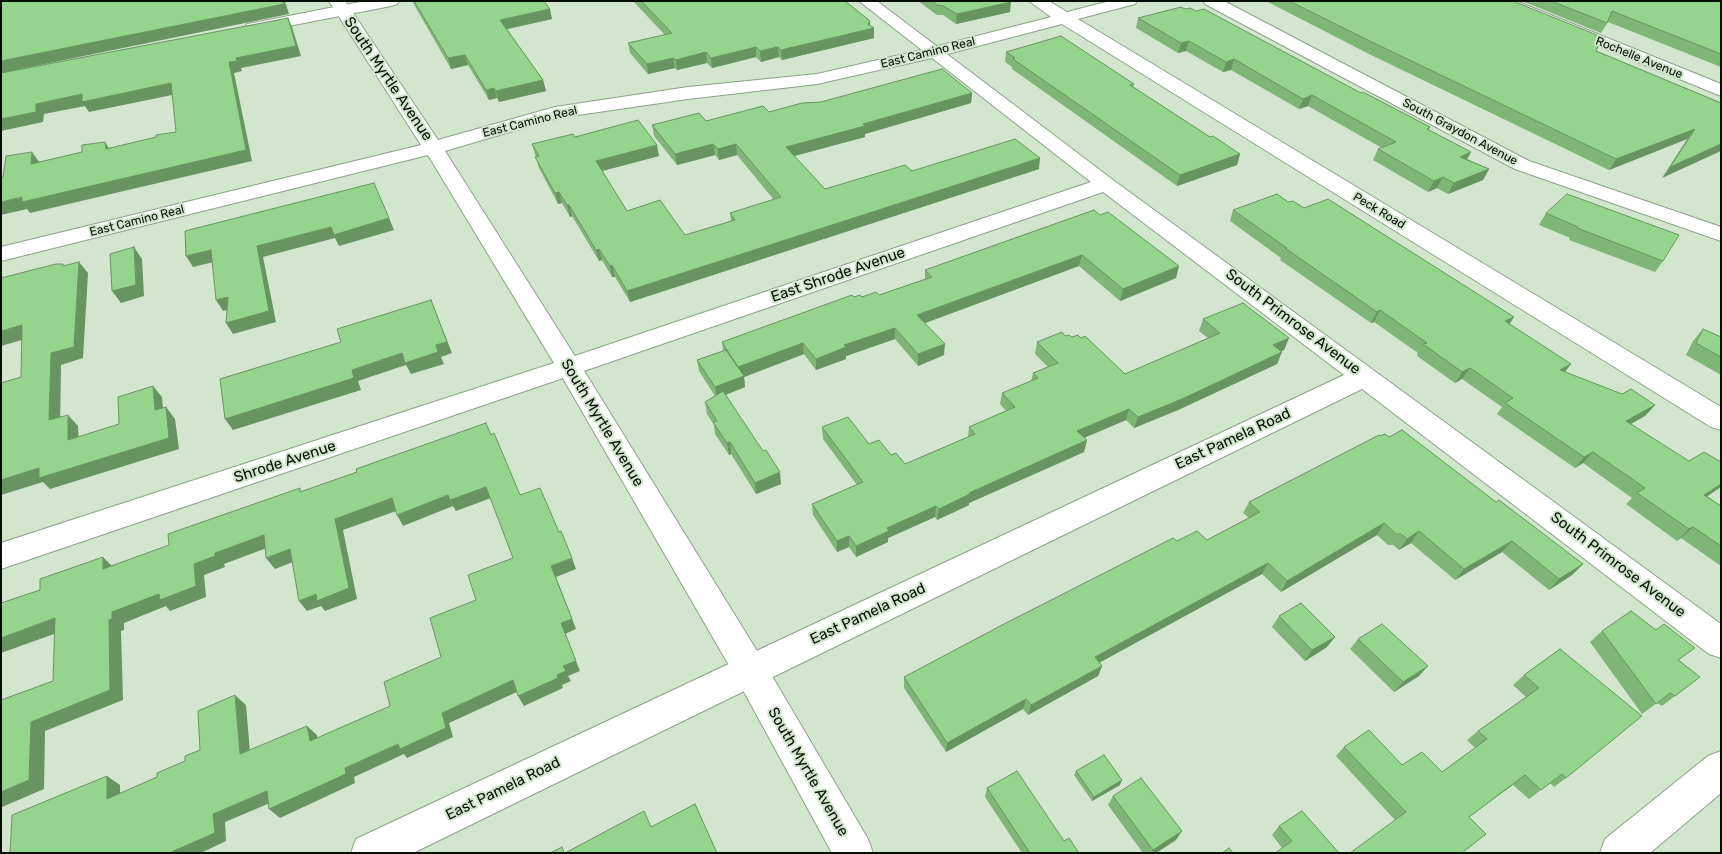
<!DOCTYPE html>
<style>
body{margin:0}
#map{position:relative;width:1722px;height:854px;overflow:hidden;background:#d1e6cd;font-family:Rubik,sans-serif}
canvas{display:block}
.frame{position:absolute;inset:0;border:2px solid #070e06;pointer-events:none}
</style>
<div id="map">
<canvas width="1722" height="854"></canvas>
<div class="frame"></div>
</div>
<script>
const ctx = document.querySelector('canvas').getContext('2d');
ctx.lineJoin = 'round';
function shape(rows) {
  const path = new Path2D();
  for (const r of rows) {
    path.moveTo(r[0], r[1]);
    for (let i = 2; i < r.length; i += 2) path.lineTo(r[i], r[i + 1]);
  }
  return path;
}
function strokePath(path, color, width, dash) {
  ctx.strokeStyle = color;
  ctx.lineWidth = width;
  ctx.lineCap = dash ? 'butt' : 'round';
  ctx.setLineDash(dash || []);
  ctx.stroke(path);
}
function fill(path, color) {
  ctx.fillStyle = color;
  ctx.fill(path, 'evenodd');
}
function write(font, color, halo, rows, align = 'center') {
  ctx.font = font + ' Rubik,sans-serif';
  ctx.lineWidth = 4;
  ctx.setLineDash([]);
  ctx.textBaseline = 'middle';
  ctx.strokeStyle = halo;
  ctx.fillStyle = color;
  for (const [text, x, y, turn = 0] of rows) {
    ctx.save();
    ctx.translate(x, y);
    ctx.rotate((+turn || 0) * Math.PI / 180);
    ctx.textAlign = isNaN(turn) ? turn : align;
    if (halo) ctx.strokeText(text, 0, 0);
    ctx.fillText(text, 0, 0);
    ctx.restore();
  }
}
const street = shape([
 [365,1,399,1,397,4,391,6,253,33,247,32,245,28,247,24,253,23,365,1],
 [859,1,877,1,1113,180,1721,624,1721,658,1709,654,1362,389,413,853,351,853,356,839,1344,375,1103,192,578,373,1,569,1,543,560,361,1091,182,859,1],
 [1203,1,1224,1,1529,161,1721,227,1721,241,1515,169,1205,4,1203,1],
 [1494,1,1516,1,1721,84,1721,96,1496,4,1494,1],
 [1721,751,1721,793,1650,853,1600,853,1605,839,1708,756,1721,751]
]);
const secondary = shape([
 [329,1,345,1,438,140,555,107,688,87,817,74,930,48,1051,17,1029,1,1049,1,1067,12,1110,1,1137,1,1135,4,1078,19,1721,407,1721,430,1711,427,1062,24,932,58,817,84,688,99,557,118,445,151,578,361,762,659,868,839,873,853,832,853,738,681,557,368,428,155,1,261,1,247,421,145,329,1]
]);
strokePath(street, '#8da18a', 2);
strokePath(secondary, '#8da18a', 2);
fill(street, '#fff');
fill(secondary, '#fff');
fill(shape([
 [412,1,545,1,546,4,552,19,507,29,543,80,546,91,499,102,497,98,489,100,468,65,451,69],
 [633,1,845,1,870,21,870,25,874,28,874,38,782,60,779,57,761,62,756,57,712,68,707,63,677,70,675,68,648,74,630,53,628,43,665,35],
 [918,1,1010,1,1010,12,956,24,943,15,937,15],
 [1266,1,1513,1,1596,51,1721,103,1662,178,1687,139,1609,170,1369,54],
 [1522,1,1721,1,1721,67,1608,22,1601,33],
 [1138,18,1361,93,1430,127,1429,130,1471,152,1467,159,1489,169,1483,180,1448,194,1437,188,1428,192,1373,160,1378,149,1382,148,1308,106,1299,109,1231,70,1223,72,1186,51,1178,53,1136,28],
 [1006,52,1134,84,1133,87,1210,137,1240,154,1237,165,1177,186,1012,69,1012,67,1005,62],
 [972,93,971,103,865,134,865,137,794,156,825,189,912,171,1039,169,630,302,615,277,612,277,602,260,599,261,572,216,570,217,562,203,558,204,539,168,532,144,575,137,659,156,602,171,627,211,685,235,731,221,730,213,774,200,737,155,719,160,715,155,677,165,654,136,652,125,706,121,769,112],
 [1288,202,1304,208,1509,324,1571,364,1565,372,1622,394,1655,405,1645,416,1631,424,1707,496,1721,506,1721,566,1681,538,1677,541,1626,504,1632,498,1583,463,1575,468,1497,414,1502,407,1462,379,1455,383,1417,356,1418,353,1374,322,1371,323,1280,260,1281,258,1230,221,1233,210],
 [1094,210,1176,278,1120,301,1079,266,925,323,944,355,918,366,895,339,846,356,846,359,816,370,804,354,744,377,745,387,726,395,781,484,756,494,731,454,729,455,715,434,714,425,707,414,705,402,715,396,699,371,697,360,723,351,722,342,854,297,879,295,925,279,925,270],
 [1546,213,1663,261,1655,272,1569,240,1570,238,1539,225],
 [1203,319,1289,338,1284,350,1281,351,1277,364,1178,410,1134,428,1126,420,1084,438,1087,440,1084,452,969,503,969,505,937,520,935,517,888,538,888,542,856,557,849,547,837,552,813,515,812,504,857,485,823,439,822,427,869,444,891,455,905,464,968,437,969,427,1006,411,1000,404,1002,393,1031,381,1033,373,1048,367,1035,354,1037,342,1065,336,1072,337,1125,374,1208,338,1199,331],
 [1703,329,1721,337,1721,375,1686,355,1693,341],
 [1380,436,1389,437,1496,502,1583,564,1572,575,1549,590,1502,552,1455,580,1411,543,1399,550,1393,545,1388,545,1377,535,1281,592,1262,574,1099,663,1102,666,1098,676,1028,715,1023,709,946,752,904,688,904,677,1177,541,1207,540,1249,518,1243,513,1249,502],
 [1279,616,1327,647,1305,661,1272,627],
 [1602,631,1679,660,1700,677,1662,706,1657,703,1642,714,1590,642],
 [1358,639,1419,676,1394,692,1350,649],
 [1560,649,1566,778,1554,787,1550,783,1529,799,1513,785,1469,817,1395,820,1336,756,1344,747,1402,765,1442,772,1475,748,1467,740,1478,731,1526,697,1513,685,1524,675],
 [1076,771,1120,785,1092,801,1074,775],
 [987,788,1079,853,1022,853,985,797],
 [1113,796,1176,840,1156,853,1143,853,1108,805],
 [1279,826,1339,853,1282,848,1272,835]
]), '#7fb678');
fill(shape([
 [283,1,285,1,289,14,1,73,1,61],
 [1011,2,1010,12,956,24,957,14],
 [550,9,552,19,503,30,500,20],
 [288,18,292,27,301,56,241,68,242,71,234,73,252,161,30,213,27,209,1,215,1,202,246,150,229,62,236,58],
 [870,21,870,29,874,28,874,38,782,60,781,50,868,24],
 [1189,41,1186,51,1178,53,1181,43],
 [756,47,756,57,712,68,711,58],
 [778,47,779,57,761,62,760,51],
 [706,52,707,63,677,70,676,60],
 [465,55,468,65,451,69,448,58],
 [673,58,675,68,648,74,647,64],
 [1234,59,1231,70,1223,72,1226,62],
 [543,80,546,91,499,102,496,91],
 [171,83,177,94,89,112,85,106,44,114,43,122,1,131,1,119,36,104,82,94],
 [494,88,497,98,489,100,486,90],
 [972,93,971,103,865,134,865,137,787,158,786,147,863,124],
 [1312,95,1308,106,1299,109,1303,99],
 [1695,129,1687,139,1609,170,1616,159],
 [105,142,112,153,106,149],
 [713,144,715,155,677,165,675,154],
 [736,144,737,155,719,160,718,149],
 [1721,144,1721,151,1662,178,1670,167],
 [657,145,659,156,598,172,596,161],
 [32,152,40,163,31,164],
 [1471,152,1465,163,1460,157],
 [1240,154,1237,165,1177,186,1180,175],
 [1040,158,1039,169,630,302,627,291],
 [1489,169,1483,180,1448,194,1454,183],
 [1443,177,1437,188,1428,192,1434,181],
 [559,192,562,203,558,204,555,193],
 [567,205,569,205,572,216,570,217],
 [389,218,394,230,339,246,335,238,263,257,276,322,233,334,226,323,257,246,331,227],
 [134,247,142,259,144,296,121,303,112,291],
 [599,249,602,260,599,261,596,250],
 [211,250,218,261,193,267,186,256],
 [1082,255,1079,266,917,326,917,315],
 [79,262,88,273,83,358,61,365,60,432,49,420,51,353],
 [612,265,615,277,612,277,610,266],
 [1179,266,1176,278,1120,301,1123,289],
 [228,297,235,308,223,311,216,300],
 [431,300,452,353,441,357,444,364,411,374,406,365,358,381,361,390,233,430,225,419,352,370,402,353,436,345],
 [1380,310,1374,322,1371,323,1377,312],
 [1514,317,1507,328,1505,321],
 [22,325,32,337,1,346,1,331],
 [895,328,895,339,846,356,846,359,816,370,816,359,844,345],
 [1289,338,1284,350,1268,357,1273,345],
 [803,343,804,354,744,377,745,387,717,398,715,387,740,377,738,367],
 [945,344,944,355,918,366,918,354],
 [1282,352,1277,364,1178,410,1134,428,1138,417],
 [1571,364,1562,375,1560,370],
 [1470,368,1462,379,1455,383,1462,372],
 [153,386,162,397,164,422,155,410],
 [1655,405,1645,416,1616,432,1626,421],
 [166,407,175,419,179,449,50,489,43,482,1,495,1,480],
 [1129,409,1126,420,1074,442,1077,431],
 [68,415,78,426,79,452,68,440],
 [1087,440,1084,452,969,503,969,505,937,520,939,509,969,493],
 [730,442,731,454,729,455,727,443],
 [1593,452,1583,463,1575,468,1584,457],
 [780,472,781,484,756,494,755,483],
 [1721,484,1721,487,1693,506,1704,495],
 [486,487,491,498,456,511,453,506,403,526,397,515,448,495],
 [392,498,399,510,343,530,357,599,325,611,321,606,307,611,299,601,316,594,335,519],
 [936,506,935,517,888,538,888,542,856,557,856,546,887,528],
 [1384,523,1377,535,1281,592,1287,581],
 [1693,527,1681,538,1677,541,1689,529],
 [1419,531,1411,543,1399,550,1407,539],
 [264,535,272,546,224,564,225,567,204,575,206,597,170,611,166,606,124,623,124,630,121,631,123,700,45,731,44,789,2,807,1,806,1,792,31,722,109,620,112,612,194,564,215,553],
 [849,536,849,547,837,552,837,541],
 [1512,541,1502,552,1455,580,1464,569],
 [290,549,298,560,275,569,266,558],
 [103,557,114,568,103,569],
 [572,558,576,569,556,577,576,629,565,634,580,671,568,676,571,681,562,685,563,688,524,706,518,696,557,675,563,666,561,623,551,566],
 [1268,563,1262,574,1091,667,1095,657],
 [1583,564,1572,575,1549,590,1559,579],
 [55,618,68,629,1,653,1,638],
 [1335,637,1327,647,1305,661,1312,650],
 [1102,666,1098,676,1028,715,1031,705],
 [1428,666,1419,676,1394,692,1403,682],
 [513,680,519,691,449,723,453,737,407,758,404,754,354,777,355,783,280,818,269,809,345,768,398,744,442,713],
 [235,695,246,705,251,764,240,754],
 [1026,699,1023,709,946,752,947,743],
 [307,726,317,735,319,751,310,741],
 [107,776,120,785,120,808,107,799],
 [1122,780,1120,785,1092,801,1094,797],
 [267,791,277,800,225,822,226,841,201,853,169,853,213,814],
 [1182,831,1176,840,1156,853,1151,853,1153,850]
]), '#689462');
const building = shape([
 [1,1,283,1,284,4,1,61,1,1],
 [414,1,544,1,550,9,500,20,543,80,496,91,494,88,486,90,465,55,448,58,414,1],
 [641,1,845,1,870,21,868,24,874,28,781,50,778,47,760,51,756,47,711,58,706,52,676,60,673,58,647,64,628,43,672,33,641,1],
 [932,1,1010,1,1011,2,957,14,943,6,937,5,932,1],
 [1289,1,1513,1,1602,37,1596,51,1721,103,1721,144,1670,167,1695,129,1616,159,1374,43,1289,1],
 [1551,1,1721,1,1721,54,1612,11,1607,23,1551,1],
 [1181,7,1185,9,1190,8,1196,11,1204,9,1361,93,1363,92,1430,127,1427,129,1471,152,1460,157,1489,169,1454,183,1443,177,1434,181,1378,149,1396,142,1312,95,1303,99,1234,59,1226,62,1189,41,1181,43,1138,18,1181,7],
 [288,18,296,46,236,58,237,61,229,62,246,150,22,202,22,197,1,202,1,178,3,177,6,156,32,152,31,164,82,152,82,145,105,142,106,149,156,137,156,135,176,132,171,83,82,102,82,94,36,104,36,112,1,119,1,73,288,18],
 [1061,36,1134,84,1130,85,1210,137,1213,136,1240,154,1180,175,1013,59,1015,58,1006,52,1061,36],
 [942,69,972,93,863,124,865,126,786,147,825,189,905,165,912,171,1015,139,1040,158,627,291,612,265,610,266,599,249,596,250,569,205,567,205,559,192,555,193,535,157,539,156,532,144,573,134,575,137,638,120,657,145,596,161,627,211,660,200,685,235,735,220,730,213,781,197,736,144,718,149,713,144,675,154,652,125,699,113,706,121,763,106,769,112,802,103,821,102,942,69],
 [374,183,389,218,334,235,331,227,257,246,269,311,226,323,228,297,216,300,211,250,186,256,185,231,374,183],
 [1277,194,1288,202,1293,201,1304,208,1328,199,1514,317,1505,321,1571,364,1560,370,1622,394,1631,389,1655,405,1626,421,1689,461,1704,452,1721,462,1721,484,1704,495,1721,506,1721,546,1693,527,1689,529,1637,493,1645,488,1593,452,1584,457,1505,403,1513,398,1470,368,1462,372,1423,344,1427,343,1380,310,1377,312,1285,248,1287,248,1233,210,1277,194],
 [1567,194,1679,235,1663,261,1577,228,1578,227,1546,213,1567,194],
 [1094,210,1100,215,1108,212,1179,266,1123,289,1082,255,917,315,945,344,918,354,895,328,844,345,846,347,816,359,803,343,738,367,722,342,852,295,854,297,860,295,862,297,876,292,879,295,932,277,925,270,1094,210],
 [134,247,136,285,112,291,110,254,134,247],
 [79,262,74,347,51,353,49,420,68,415,68,440,119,424,118,397,153,386,155,410,166,407,169,438,39,478,39,468,1,480,1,383,21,377,22,325,1,331,1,278,56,264,63,264,63,266,79,262],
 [431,300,447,342,436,345,438,352,405,363,402,353,352,370,354,378,225,419,220,379,341,342,337,329,431,300],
 [1243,303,1289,338,1273,345,1282,352,1182,399,1138,417,1129,409,1077,431,1087,440,969,493,970,494,939,509,936,506,887,528,889,531,856,546,849,536,837,541,812,504,863,482,822,427,848,417,869,444,879,440,891,455,896,453,905,464,975,434,969,427,1015,407,1002,393,1038,378,1033,373,1058,363,1037,342,1062,332,1065,336,1069,335,1072,337,1078,335,1081,338,1085,336,1125,374,1220,333,1203,319,1243,303],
 [1703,329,1721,337,1721,357,1696,343,1703,329],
 [726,350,744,376,715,387,697,360,726,350],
 [723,391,763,451,766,450,780,472,755,483,730,442,727,443,713,422,717,421,705,402,723,391],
 [486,423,491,435,494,433,520,495,540,488,559,532,561,531,572,558,551,566,572,619,561,623,576,661,563,666,566,671,557,675,558,678,518,696,513,680,442,713,446,728,400,749,398,744,345,768,346,774,269,809,267,791,213,814,215,833,169,853,10,853,12,815,107,776,107,799,157,777,157,773,185,761,185,756,200,750,198,711,235,695,240,754,307,726,310,741,390,706,384,682,441,657,430,618,476,600,468,575,513,558,486,487,450,500,448,495,397,515,392,498,335,519,349,588,317,601,316,594,299,601,290,549,266,558,264,535,215,553,215,556,194,564,196,586,160,600,159,594,112,612,112,619,109,620,110,690,31,722,29,780,1,792,1,700,53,681,55,618,1,638,1,603,40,590,40,579,103,557,103,569,169,545,168,534,300,488,300,492,357,472,356,469,486,423],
 [1402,430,1496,502,1499,500,1583,564,1559,579,1512,541,1464,569,1419,531,1407,539,1401,534,1396,534,1384,523,1287,581,1268,563,1095,657,1102,666,1031,705,1026,699,947,743,904,677,1004,624,1173,538,1177,541,1197,531,1207,540,1260,512,1249,502,1379,435,1380,436,1385,434,1389,437,1402,430],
 [1301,603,1335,637,1312,650,1279,616,1301,603],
 [1631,611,1656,630,1664,624,1695,648,1678,660,1700,677,1675,696,1670,693,1656,704,1602,631,1631,611],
 [1382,624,1428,666,1403,682,1358,639,1382,624],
 [1560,649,1642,716,1566,778,1562,774,1541,790,1525,775,1469,817,1486,834,1462,853,1350,853,1406,812,1344,747,1369,730,1402,765,1422,752,1442,772,1487,739,1478,731,1539,688,1524,675,1560,649],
 [1104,755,1122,780,1094,797,1076,771,1104,755],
 [1017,771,1064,841,1069,838,1079,853,1030,853,987,788,1017,771],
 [1141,778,1182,831,1153,850,1113,796,1141,778],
 [695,804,717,853,565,853,644,811,651,827,695,804],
 [1302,811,1339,853,1275,853,1292,841,1279,826,1302,811],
 [562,847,564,853,550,853,562,847],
 [1229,848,1233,853,1222,853,1229,848]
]);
fill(building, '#94d48c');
strokePath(building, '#689462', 1);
write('12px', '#070e06', '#d1e6cd', [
 ["East Camino Real",928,53,-14],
 ["Rochelle Avenue",1639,58,22],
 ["East Camino Real",530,122,-14],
 ["South Graydon Avenue",1460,132,28],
 ["Peck Road",1379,211,31],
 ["East Camino Real",137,221,-14]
]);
write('15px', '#070e06', '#d1e6cd', [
 ["South Myrtle Avenue",388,79,56],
 ["East Shrode Avenue",838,275,-19],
 ["South Primrose Avenue",1293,322,37],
 ["South Myrtle Avenue",602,423,59],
 ["East Pamela Road",1233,439,-25],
 ["Shrode Avenue",285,462,-18],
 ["South Primrose Avenue",1618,565,37],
 ["East Pamela Road",868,614,-25],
 ["South Myrtle Avenue",808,772,60],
 ["East Pamela Road",503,789,-26]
]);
</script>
